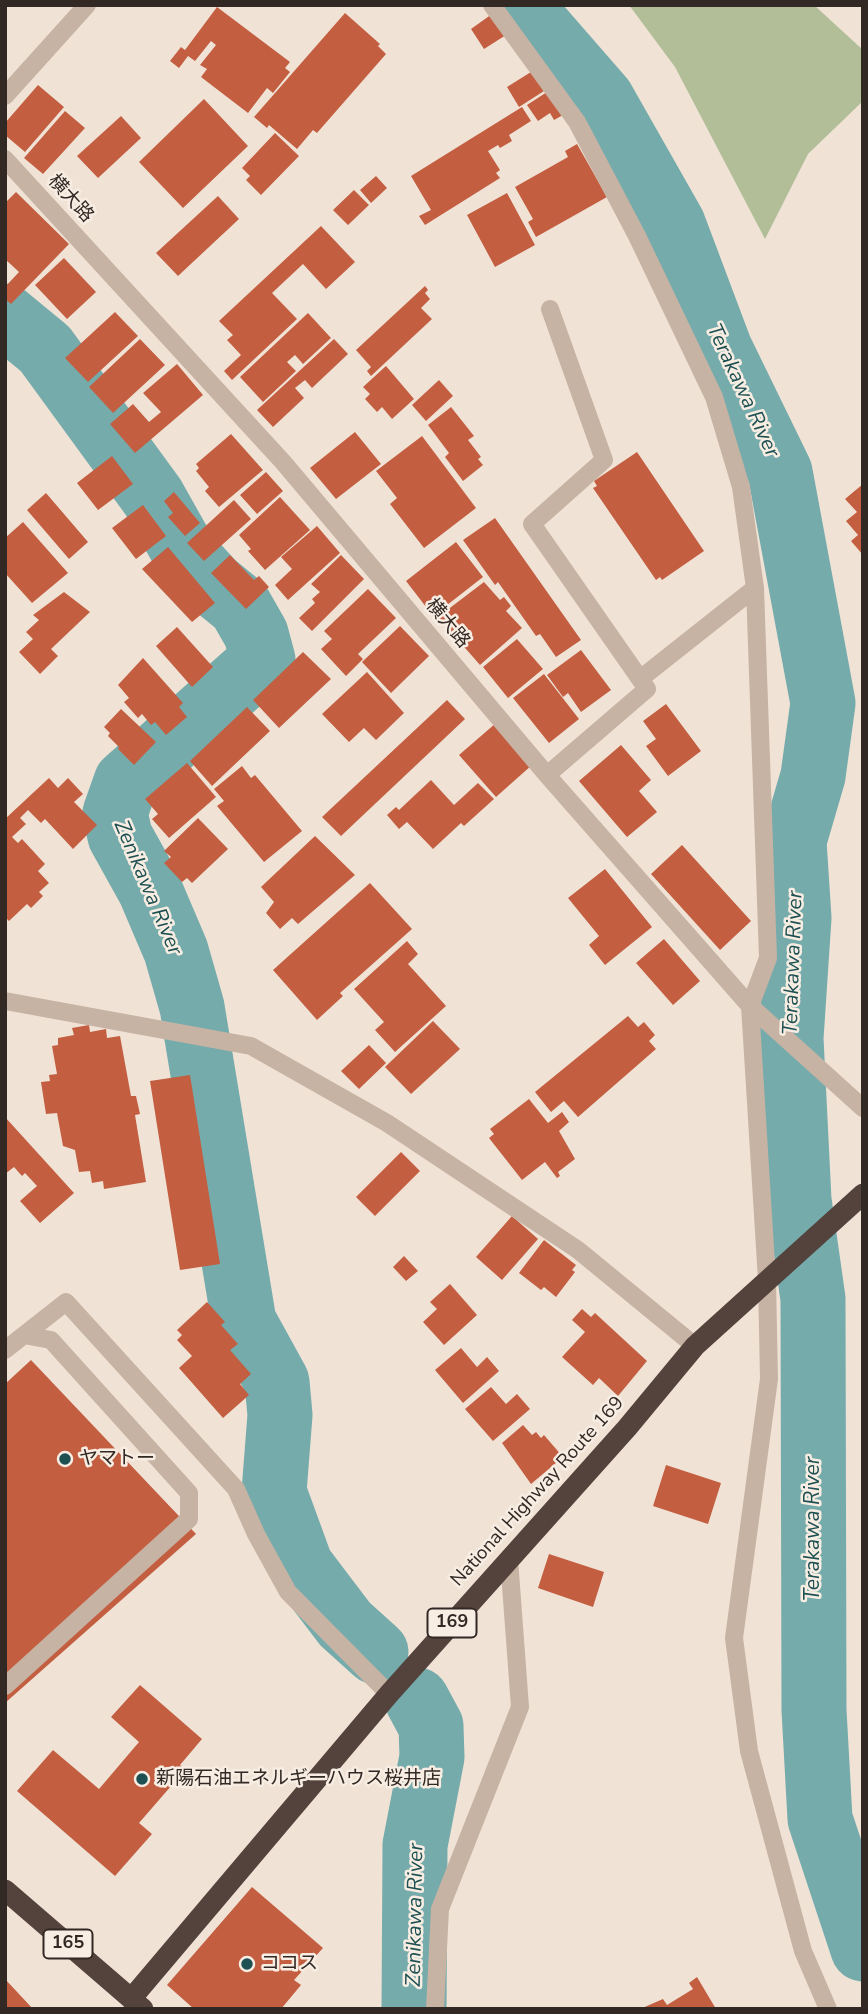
<!DOCTYPE html>
<meta charset="utf-8">
<style>
body{margin:0}
#map{position:relative;width:868px;height:2014px;overflow:hidden;background:#f0e3d6;font-family:"Nunito Sans",sans-serif}
canvas{display:block}
.frame{position:absolute;inset:0;border:7px solid #322925;pointer-events:none}
</style>
<div id="map">
<canvas width="868" height="2014"></canvas>
<div class="frame"></div>
</div>
<script>
const ctx = document.querySelector('canvas').getContext('2d');
ctx.lineJoin = 'round';
function fill(path, color) {
  ctx.fillStyle = color;
  ctx.fill(path, 'evenodd');
}
function shape(rows) {
  const path = new Path2D();
  for (const r of rows) {
    path.moveTo(r[0], r[1]);
    for (let i = 2; i < r.length; i += 2) path.lineTo(r[i], r[i + 1]);
  }
  return path;
}
function strokePath(path, color, width, dash) {
  ctx.strokeStyle = color;
  ctx.lineWidth = width;
  ctx.lineCap = dash ? 'butt' : 'round';
  ctx.setLineDash(dash || []);
  ctx.stroke(path);
}
function write(font, color, halo, rows, align = 'center') {
  ctx.font = font + ' "Nunito Sans","Noto Sans JP",sans-serif';
  ctx.lineWidth = 5;
  ctx.setLineDash([]);
  ctx.textBaseline = 'middle';
  ctx.strokeStyle = halo;
  ctx.fillStyle = color;
  for (const [text, x, y, turn = 0] of rows) {
    ctx.save();
    ctx.translate(x, y);
    ctx.rotate((+turn || 0) * Math.PI / 180);
    ctx.textAlign = isNaN(turn) ? turn : align;
    if (halo) ctx.strokeText(text, 0, 0);
    ctx.fillText(text, 0, 0);
    ctx.restore();
  }
}
fill(shape([
 [629,5,814,5,863,50,863,101,808,154,765,239,675,67]
]), '#b2be97');
strokePath(shape([
 [520,5,602,99,673,224,720,349,780,472,823,703,813,776,794,841,799,918,791,1038,799,1200,813,1299,814,1710,820,1819,863,1949],
 [5,316,45,349,153,497,184,552,213,584,240,606,256,634,263,660,126,782,115,813,120,836,150,890,176,951,192,1007,244,1322,277,1382,280,1415,274,1492,301,1566,345,1624,376,1652],
 [414,2009,415,1845,432,1757,431,1726,417,1700]
]), '#76abac', 65);
fill(shape([
 [217,7,290,62,285,68,290,72,273,93,267,88,248,113,201,77,207,69,200,65,216,45,211,41,195,61,188,56,179,68,170,61,181,47,185,50],
 [345,13,380,44,378,46,386,54,317,133,313,130,297,149,269,125,267,128,254,117],
 [492,14,506,35,484,49,471,29],
 [531,72,544,91,519,107,507,87],
 [38,85,64,107,25,152,5,135,5,123],
 [547,92,563,115,554,120,550,113,538,121,527,105],
 [204,99,248,146,183,208,139,162],
 [522,107,531,121,509,135,512,141,500,148,498,145,488,151,500,170,496,173,500,178,425,225,419,216,431,210,411,176],
 [65,111,85,128,43,174,24,158],
 [121,116,141,138,98,178,77,156],
 [275,133,299,156,261,195,246,180,250,176,242,168],
 [577,144,607,197,536,237,528,222,533,219,515,187,568,157,565,151],
 [376,176,387,188,371,203,360,190],
 [354,190,369,205,348,225,333,210],
 [16,192,69,244,11,304,5,299,5,287,19,272,5,259,5,203],
 [507,193,535,245,495,267,467,215],
 [218,196,239,219,178,276,156,253],
 [321,226,355,262,326,289,303,264,272,293,297,319,232,380,224,371,241,355,227,340,233,335,219,321],
 [64,258,96,292,67,319,35,285],
 [425,286,428,290,425,293,430,299,421,308,432,319,371,376,367,371,371,367,356,350],
 [115,312,138,336,88,382,65,358],
 [308,313,331,338,303,364,295,355,287,362,296,371,263,402,240,377],
 [140,339,165,365,113,413,89,387],
 [334,339,348,354,312,388,305,380,295,388,304,398,273,427,257,410],
 [177,364,203,395,135,453,110,424,133,404,149,422,161,412,143,393],
 [386,366,414,399,392,419,382,407,377,412,365,399,370,394,363,387],
 [439,380,453,396,426,421,412,405],
 [451,407,474,436,468,440,481,457,478,459,483,465,463,481,445,457,449,453,428,425],
 [355,432,381,464,336,499,310,468],
 [231,434,263,470,219,507,205,491,209,487,196,471,199,468,196,464],
 [422,436,476,508,424,548,390,504,397,498,376,471],
 [637,452,704,551,662,580,660,577,656,580,593,488,597,486,594,481],
 [112,456,133,484,98,510,77,483],
 [266,472,283,491,257,514,240,495],
 [863,484,863,555,851,541,858,535,846,521,857,512,845,499],
 [174,492,200,523,185,536,168,517,173,513,164,501],
 [46,493,88,542,69,559,27,510],
 [280,497,310,530,265,570,248,551,251,549,239,535],
 [234,500,251,519,204,561,187,543],
 [143,505,166,536,136,559,112,528],
 [495,518,581,640,556,657,540,634,536,636,498,582,495,585,463,540],
 [23,522,68,573,32,603,5,573,5,538],
 [317,526,340,553,288,600,275,585,292,569,281,557],
 [456,542,483,577,433,616,406,581],
 [168,547,215,603,192,622,142,569],
 [230,555,254,580,259,576,269,587,246,609,211,573],
 [341,555,364,579,312,631,299,618,315,603,312,599,320,592,311,584],
 [484,582,500,600,504,597,511,606,506,611,522,628,480,665,438,617],
 [368,589,396,618,358,654,363,659,346,676,321,649,332,639,324,631],
 [64,592,90,612,51,649,58,656,40,674,19,652,33,639,26,632,39,620,33,615],
 [400,626,429,656,391,693,362,662],
 [177,627,213,667,192,687,156,646],
 [517,639,543,669,508,698,483,667],
 [581,650,611,690,581,712,568,693,563,697,547,675],
 [303,652,331,679,279,728,253,700],
 [143,658,183,703,179,707,187,717,166,735,155,722,151,725,142,714,138,718,124,702,129,698,118,685],
 [367,672,404,713,376,740,364,728,349,742,322,714],
 [544,674,579,719,549,743,513,698],
 [447,700,465,719,341,836,322,817],
 [666,704,701,751,668,776,646,746,656,739,643,721],
 [247,707,270,731,212,786,190,761],
 [121,709,156,742,134,765,118,749,119,747,108,736,110,733,104,727],
 [496,723,532,765,496,797,459,755],
 [621,745,651,780,639,791,657,812,627,837,579,781],
 [187,763,216,797,169,838,152,819,158,814,145,799],
 [242,766,251,778,255,775,302,831,264,862,217,806,224,801,214,789],
 [49,778,58,788,68,778,83,794,74,802,97,825,73,849,45,819,41,823,28,810,20,818,26,824,12,837,18,843,22,839,45,864,38,871,49,883,39,892,43,896,31,908,27,904,9,921,5,917,5,819],
 [431,780,454,805,478,783,494,799,464,826,461,823,433,849,407,822,399,829,387,815,396,807,399,810],
 [198,818,228,849,192,883,187,878,182,882,164,863,171,857,164,851],
 [315,836,355,875,298,924,292,918,280,929,266,913,274,902,261,887],
 [682,845,751,921,720,950,651,874],
 [605,869,652,927,605,965,589,945,599,936,568,898],
 [370,883,412,929,340,993,343,996,317,1020,273,970],
 [664,939,700,981,673,1005,636,963],
 [407,941,418,954,408,964,446,1006,395,1052,375,1030,384,1022,354,989],
 [628,1016,638,1027,644,1022,655,1035,649,1041,656,1049,578,1117,564,1101,551,1112,535,1092],
 [433,1021,460,1049,411,1094,385,1067],
 [89,1025,90,1032,106,1029,107,1038,120,1036,131,1096,136,1096,140,1114,135,1115,146,1182,104,1189,103,1181,92,1183,90,1171,79,1172,75,1150,63,1146,57,1113,46,1114,41,1082,50,1081,49,1075,57,1074,52,1046,58,1045,58,1038,74,1035,72,1028],
 [369,1045,386,1063,359,1089,341,1071],
 [190,1075,220,1264,180,1270,150,1081],
 [529,1099,548,1123,562,1112,569,1122,559,1131,575,1159,558,1172,560,1176,557,1178,545,1162,522,1180,489,1138,494,1134,490,1129],
 [5,1117,74,1193,40,1223,20,1201,37,1186,25,1173,22,1176,14,1167,5,1174],
 [401,1152,420,1171,375,1216,356,1197],
 [512,1216,538,1239,502,1280,476,1257],
 [544,1240,576,1265,572,1270,575,1272,556,1297,544,1287,541,1290,519,1273],
 [404,1256,418,1271,406,1281,393,1267],
 [450,1284,477,1315,444,1345,423,1322,437,1309,430,1302],
 [207,1302,225,1322,221,1325,238,1344,230,1350,251,1374,240,1384,249,1395,223,1418,179,1368,192,1356,177,1340,182,1335,177,1330],
 [582,1309,591,1317,595,1313,647,1361,618,1396,599,1378,593,1385,562,1357,585,1332,572,1320],
 [461,1348,477,1367,487,1357,499,1371,463,1403,435,1370],
 [31,1360,196,1534,5,1703,5,1384],
 [491,1387,506,1404,517,1394,530,1409,493,1441,465,1409],
 [523,1425,532,1435,536,1432,541,1438,544,1435,563,1457,531,1484,502,1443],
 [666,1465,721,1483,708,1524,653,1506],
 [549,1554,604,1572,593,1607,538,1588],
 [140,1685,202,1739,180,1765,185,1770,139,1823,152,1834,115,1876,17,1791,53,1750,99,1789,139,1742,111,1717],
 [252,1887,323,1948,294,1980,301,1985,281,2009,194,2009,167,1985],
 [697,1977,716,2009,640,2009,663,1999,667,2005,693,1989,689,1983],
 [5,1979,33,2009,5,2009]
]), '#c35e41');
strokePath(shape([
 [492,5,577,122,637,236,714,397,741,487,755,588,768,958,750,1006,767,1280,769,1379,734,1638,749,1751,803,1951,828,2009],
 [5,96,87,5],
 [5,159,283,462,547,775,750,1006,863,1108],
 [640,679,755,588],
 [547,775,647,689,532,524,604,460,550,309],
 [5,1001,251,1046,387,1123,578,1250,695,1346],
 [24,1335,66,1302,236,1489,256,1534,288,1592,389,1694],
 [5,1350,24,1335,51,1340,189,1493,189,1519,5,1686],
 [435,2009,440,1909,520,1707,509,1559]
]), '#c7b3a3', 18);
strokePath(shape([
 [5,1890,143,2009],
 [131,1999,389,1694,627,1428,695,1346,863,1194]
]), '#53433c', 21);
strokePath(shape([
 [862,5,863,5]
]), '#322925', 5, [2, 5]);
for (const [x, y, r, color] of [
 [65,1459,7,"#1c5052"],
 [142,1779,7,"#1c5052"],
 [247,1964,7,"#1c5052"]
]) {
  const dot = new Path2D();
  dot.arc(x, y, r, 0, 2 * Math.PI);
  ctx.fillStyle = color;
  ctx.fill(dot);
  strokePath(dot, '#f8ede2', 2.5);
}
for (const [x, y, w] of [
 [452,1623,49],
 [68,1944,49]
]) {
  const box = new Path2D();
  box.roundRect(x - w / 2, y - 14.5, w, 29, 5);
  ctx.fillStyle = '#f8ede2';
  ctx.fill(box);
  strokePath(box, '#322925', 2);
}
write('bold 18px', '#322925', null, [
 ["169",452,1623],
 ["165",68,1944]
]);
write('19px', '#322925', '#f8ede2', [
 ["横大路",70,199,48],
 ["横大路",447,624,50],
 ["National Highway Route 169",538,1492,-48]
]);
write('19px', '#322925', '#f8ede2', [
 ["ヤマトー",79,1459],
 ["新陽石油エネルギーハウス桜井店",156,1779],
 ["ココス",261,1964]
], 'left');
write('italic 21px', '#1c5052', '#f8ede2', [
 ["Terakawa River",742,391,65],
 ["Zenikawa River",147,888,67],
 ["Terakawa River",794,963,-88],
 ["Terakawa River",814,1529,-90],
 ["Zenikawa River",416,1915,-89]
]);
</script>
